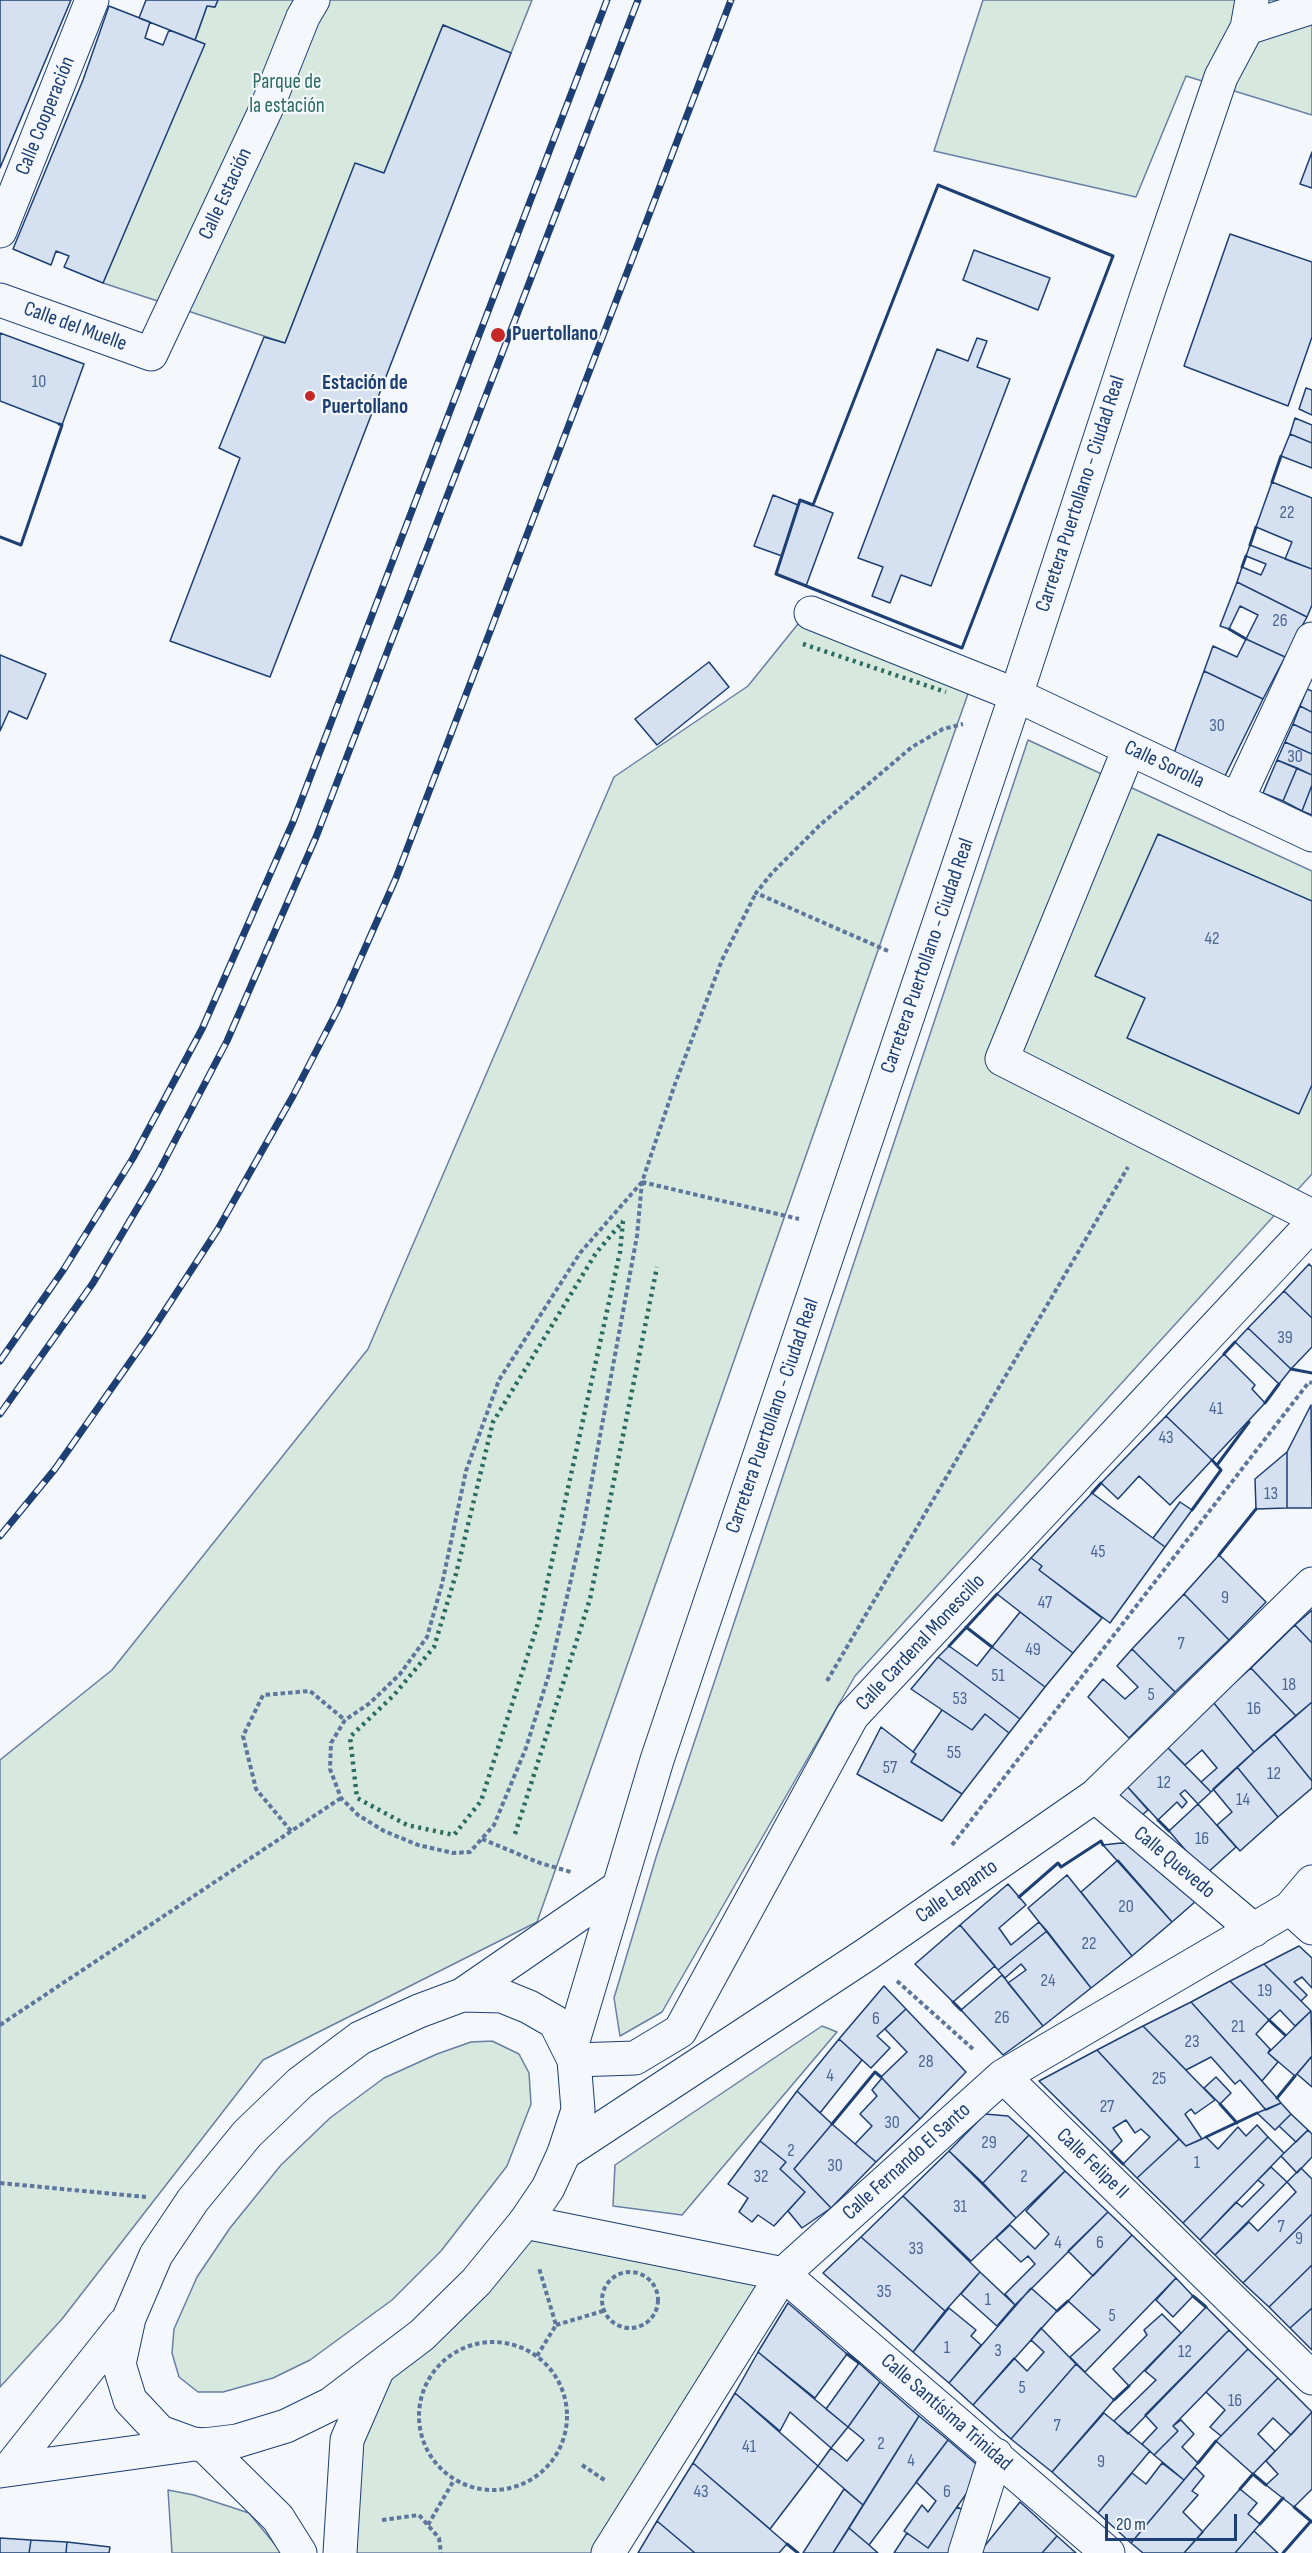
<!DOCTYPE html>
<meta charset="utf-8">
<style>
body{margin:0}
#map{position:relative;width:1312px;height:2553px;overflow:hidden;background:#f4f7fb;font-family:"Sofia Sans Condensed",sans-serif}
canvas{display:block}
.scale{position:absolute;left:1105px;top:2514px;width:132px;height:27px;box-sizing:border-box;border:3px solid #1d3f73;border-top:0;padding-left:8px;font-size:18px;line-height:21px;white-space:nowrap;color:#1d3f73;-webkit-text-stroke:4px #f4f7fb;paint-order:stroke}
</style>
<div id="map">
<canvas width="1312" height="2553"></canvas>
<div class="scale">20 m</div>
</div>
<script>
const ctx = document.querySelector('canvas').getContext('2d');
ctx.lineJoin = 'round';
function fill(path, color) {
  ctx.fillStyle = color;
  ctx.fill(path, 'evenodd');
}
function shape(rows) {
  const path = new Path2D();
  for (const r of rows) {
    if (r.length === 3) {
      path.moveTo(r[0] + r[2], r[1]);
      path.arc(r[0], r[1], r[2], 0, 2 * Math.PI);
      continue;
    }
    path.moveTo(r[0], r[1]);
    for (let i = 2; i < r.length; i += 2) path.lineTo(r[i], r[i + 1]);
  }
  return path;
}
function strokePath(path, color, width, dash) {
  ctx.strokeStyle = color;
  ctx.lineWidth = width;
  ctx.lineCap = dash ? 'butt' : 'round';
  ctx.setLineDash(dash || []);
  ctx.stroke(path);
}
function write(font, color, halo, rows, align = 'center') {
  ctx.font = font + ' "Sofia Sans Condensed",sans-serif';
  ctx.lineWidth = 4.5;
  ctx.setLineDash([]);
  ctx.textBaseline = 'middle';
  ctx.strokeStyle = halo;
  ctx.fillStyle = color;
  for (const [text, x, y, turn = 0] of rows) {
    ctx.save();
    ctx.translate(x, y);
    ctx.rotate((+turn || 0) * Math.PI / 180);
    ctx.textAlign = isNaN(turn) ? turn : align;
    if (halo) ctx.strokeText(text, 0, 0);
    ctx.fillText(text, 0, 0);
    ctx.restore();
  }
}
const green = shape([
 [218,0,532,0,511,53,443,25,384,173,355,164,285,343,103,283,204,44,195,40,207,6,215,7,218,0],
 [983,0,1312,0,1312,115,1186,76,1136,197,934,151,983,0],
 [798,624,970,688,537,1922,263,2060,62,2319,0,2387,0,1760,112,1670,368,1349,614,777,748,686,798,624],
 [1028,740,1312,871,1312,1174,855,1676,662,2012,620,2036,614,1998,657,1854,1028,740],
 [822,2026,837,2032,682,2215,613,2206,615,2165,822,2026],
 [492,2041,519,2054,529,2073,531,2104,507,2166,441,2251,392,2300,310,2360,273,2378,223,2392,198,2392,179,2377,172,2353,174,2329,197,2277,230,2228,281,2165,330,2118,384,2078,437,2054,471,2042,492,2041],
 [525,2222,783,2274,609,2553,352,2553,347,2440,377,2371,525,2222],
 [168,2490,194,2495,249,2513,282,2553,172,2553,168,2490]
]);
fill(green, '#d7e8df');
strokePath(green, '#687fa3', 1.5);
const building = shape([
 [0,0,71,0,0,168,0,0],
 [146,0,218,0,215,7,207,6,195,40,139,18,146,0],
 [109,6,150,22,145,38,163,45,169,30,205,44,103,283,64,267,69,256,56,251,51,265,13,249,83,80,109,6],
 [443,25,511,53,270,677,170,641,240,458,219,448,264,337,285,343,355,163,384,173,443,25],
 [1312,152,1312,188,1300,184,1312,152],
 [1230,234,1312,262,1312,337,1288,406,1184,366,1230,234],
 [974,250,1050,278,1038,310,963,280,974,250],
 [0,333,84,364,62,425,0,401,0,333],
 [977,338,987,341,977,367,1010,379,931,586,901,575,890,603,872,596,883,567,858,558,937,349,968,361,977,338],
 [1306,388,1312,390,1312,415,1299,409,1306,388],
 [1295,418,1312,425,1312,443,1290,434,1295,418],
 [1290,434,1312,443,1312,468,1281,456,1290,434],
 [1272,482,1312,498,1312,569,1285,559,1292,542,1256,527,1272,482],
 [773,495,798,505,782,556,754,546,773,495],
 [800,500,833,513,806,586,776,574,800,500],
 [1250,545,1312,569,1312,605,1307,617,1237,582,1242,567,1261,575,1266,564,1246,556,1250,545],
 [1237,582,1307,617,1285,657,1246,639,1258,615,1240,606,1229,629,1220,626,1237,582],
 [1246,639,1285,657,1263,699,1204,671,1213,646,1237,657,1246,639],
 [0,655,46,674,27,719,9,711,0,731,0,655],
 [709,662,729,687,657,745,635,719,709,662],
 [1204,671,1263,699,1225,776,1174,753,1204,671],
 [1307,689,1312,691,1312,712,1300,706,1307,689],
 [1300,706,1312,712,1312,733,1293,724,1300,706],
 [1293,724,1312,733,1312,754,1285,742,1293,724],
 [1285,742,1312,754,1312,775,1277,760,1285,742],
 [1277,760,1297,768,1283,801,1263,793,1277,760],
 [1297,768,1312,775,1312,785,1302,811,1283,801,1297,768],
 [1312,785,1312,815,1302,811,1312,785],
 [1158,834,1312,901,1312,1085,1299,1114,1127,1038,1145,998,1095,976,1158,834],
 [1309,1264,1312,1267,1312,1318,1284,1291,1309,1264],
 [1284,1291,1312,1318,1312,1347,1291,1369,1248,1328,1284,1291],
 [1248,1328,1291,1369,1279,1384,1235,1342,1248,1328],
 [1224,1354,1255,1385,1252,1389,1265,1403,1212,1460,1166,1416,1224,1354],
 [1311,1405,1312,1508,1287,1508,1287,1452,1311,1405],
 [1166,1416,1212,1460,1170,1505,1139,1476,1118,1499,1101,1483,1166,1416],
 [1287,1452,1287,1508,1256,1509,1255,1479,1287,1452],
 [1092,1493,1165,1547,1110,1623,1039,1570,1042,1566,1031,1558,1092,1493],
 [1180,1502,1192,1510,1165,1547,1153,1538,1180,1502],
 [1219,1555,1266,1602,1229,1640,1184,1594,1219,1555],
 [1031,1558,1042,1566,1039,1570,1102,1618,1073,1653,997,1594,1031,1558],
 [1184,1594,1229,1640,1175,1692,1132,1649,1184,1594],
 [1312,1610,1312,1643,1295,1625,1312,1610],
 [1020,1612,1073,1653,1045,1687,992,1647,1020,1612],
 [1295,1625,1312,1643,1312,1702,1296,1716,1251,1668,1295,1625],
 [949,1646,977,1666,992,1647,1045,1687,1020,1719,938,1657,949,1646],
 [1132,1649,1175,1692,1129,1738,1088,1697,1103,1679,1125,1699,1138,1687,1117,1666,1132,1649],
 [938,1657,1020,1719,1009,1733,985,1714,972,1730,911,1689,938,1657],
 [1251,1668,1296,1716,1254,1752,1213,1702,1251,1668],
 [1213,1702,1254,1752,1211,1792,1201,1782,1217,1768,1202,1750,1185,1765,1166,1746,1213,1702],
 [1312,1702,1312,1781,1274,1734,1312,1702],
 [942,1710,972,1730,985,1714,1009,1733,962,1794,911,1762,916,1754,913,1752,942,1710],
 [881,1727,916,1754,911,1762,962,1794,942,1821,857,1774,881,1727],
 [1274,1734,1312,1781,1312,1788,1278,1817,1237,1767,1274,1734],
 [1166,1746,1211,1792,1198,1804,1185,1790,1180,1794,1187,1802,1182,1808,1177,1802,1158,1820,1125,1784,1166,1746],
 [1237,1767,1278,1817,1240,1851,1217,1825,1232,1812,1213,1789,1237,1767],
 [1125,1784,1148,1810,1134,1822,1111,1797,1125,1784],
 [1198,1804,1236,1847,1206,1874,1169,1831,1198,1804],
 [1121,1843,1140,1844,1196,1901,1172,1922,1103,1845,1121,1843],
 [1118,1860,1172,1922,1132,1956,1081,1892,1118,1860],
 [1067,1875,1132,1956,1091,1988,1028,1908,1067,1875],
 [1008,1884,1026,1905,999,1928,1011,1945,1039,1922,1047,1931,998,1970,960,1925,1008,1884],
 [960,1925,995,1966,953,2002,915,1964,960,1925],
 [1047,1931,1091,1988,1043,2026,1008,1983,1026,1970,1021,1964,1005,1978,998,1970,1047,1931],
 [1299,1946,1312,1958,1312,1988,1302,1977,1294,1982,1307,1995,1301,2001,1264,1964,1299,1946],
 [1264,1964,1311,2011,1295,2026,1280,2010,1269,2020,1230,1981,1264,1964],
 [1002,1975,1043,2026,1003,2055,961,2010,1002,1975],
 [1230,1981,1269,2020,1256,2034,1270,2049,1268,2053,1278,2062,1262,2081,1191,2002,1230,1981],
 [884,1986,906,2009,877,2036,890,2048,871,2068,839,2039,884,1986],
 [1191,2002,1277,2098,1281,2103,1266,2110,1240,2080,1235,2084,1211,2057,1186,2070,1143,2026,1191,2002],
 [906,2009,966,2072,920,2119,881,2077,907,2052,885,2029,906,2009],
 [1311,2011,1312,2056,1295,2076,1268,2053,1311,2011],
 [1143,2026,1215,2100,1195,2114,1191,2109,1185,2114,1202,2139,1186,2146,1097,2050,1143,2026],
 [839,2039,862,2060,820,2113,797,2091,839,2039],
 [1097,2050,1179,2139,1137,2178,1123,2164,1150,2137,1141,2129,1135,2133,1126,2120,1113,2128,1122,2141,1111,2152,1039,2081,1097,2050],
 [1312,2056,1312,2087,1297,2074,1312,2056],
 [1216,2077,1231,2093,1220,2104,1204,2088,1216,2077],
 [882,2078,920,2119,876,2162,855,2144,872,2126,860,2114,877,2096,872,2090,882,2078],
 [797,2091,832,2124,794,2169,831,2208,802,2228,788,2211,805,2192,780,2169,786,2162,760,2141,797,2091],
 [1281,2103,1291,2114,1275,2130,1257,2113,1281,2103],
 [985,2114,1008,2116,1029,2135,983,2183,949,2151,985,2114],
 [1291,2114,1308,2130,1296,2142,1279,2126,1291,2114],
 [832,2124,876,2162,831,2208,794,2169,832,2124],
 [1257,2125,1268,2137,1183,2223,1137,2178,1179,2139,1186,2146,1206,2137,1218,2149,1238,2127,1246,2136,1257,2125],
 [1308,2130,1312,2134,1312,2157,1297,2173,1281,2156,1308,2130],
 [1029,2135,1065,2171,1016,2218,983,2183,1029,2135],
 [1268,2137,1284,2153,1200,2240,1183,2223,1268,2137],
 [760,2141,786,2162,780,2169,805,2192,774,2226,758,2215,752,2222,739,2212,748,2198,728,2184,760,2141],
 [949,2151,1016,2218,971,2261,903,2196,949,2151],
 [1271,2167,1287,2182,1215,2255,1200,2240,1236,2202,1242,2207,1264,2185,1258,2180,1271,2167],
 [1301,2168,1312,2179,1312,2214,1243,2283,1215,2255,1249,2222,1258,2231,1296,2192,1287,2182,1301,2168],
 [1065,2171,1108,2212,1015,2305,1005,2294,1035,2264,1028,2256,1021,2262,996,2238,1010,2225,1035,2249,1049,2234,1026,2211,1065,2171],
 [903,2196,980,2272,945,2311,861,2237,903,2196],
 [1108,2212,1132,2235,1093,2276,1068,2251,1108,2212],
 [1312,2214,1312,2265,1269,2307,1243,2283,1312,2214],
 [1132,2235,1176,2278,1085,2372,1070,2357,1100,2330,1068,2301,1132,2235],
 [861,2237,945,2311,913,2352,823,2273,861,2237],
 [1312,2265,1312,2308,1290,2328,1269,2307,1312,2265],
 [980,2272,1015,2305,997,2326,961,2294,980,2272],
 [1176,2278,1193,2296,1173,2317,1156,2300,1176,2278],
 [1031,2288,1057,2311,973,2405,949,2383,1031,2288],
 [788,2303,847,2354,815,2398,758,2352,788,2303],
 [1206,2307,1229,2330,1128,2434,1114,2421,1156,2380,1145,2371,1206,2307],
 [949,2308,976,2330,971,2336,981,2345,949,2383,913,2352,949,2308],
 [1312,2308,1312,2350,1290,2328,1312,2308],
 [1162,2314,1181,2333,1129,2386,1113,2369,1147,2335,1144,2330,1162,2314],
 [1041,2328,1076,2364,1011,2439,973,2405,1014,2358,1027,2371,1044,2352,1031,2340,1041,2328],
 [1229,2330,1248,2349,1173,2426,1178,2431,1154,2455,1142,2444,1157,2428,1145,2415,1229,2330],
 [1248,2349,1278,2378,1221,2436,1210,2427,1225,2410,1206,2392,1248,2349],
 [758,2352,848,2427,831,2448,790,2412,780,2431,735,2393,758,2352],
 [859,2363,880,2382,848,2427,826,2409,859,2363],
 [1076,2364,1114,2400,1052,2472,1011,2439,1076,2364],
 [1278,2378,1312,2412,1291,2435,1273,2418,1258,2434,1275,2451,1253,2474,1216,2441,1278,2378],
 [880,2382,919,2416,863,2505,818,2466,831,2448,847,2461,864,2440,848,2427,880,2382],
 [735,2393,818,2466,770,2529,693,2463,735,2393],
 [1312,2412,1312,2489,1294,2507,1266,2485,1278,2474,1266,2461,1312,2412],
 [1104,2413,1150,2451,1098,2513,1052,2472,1104,2413],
 [919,2416,948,2440,869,2545,849,2528,919,2416],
 [1181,2420,1194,2434,1182,2447,1198,2463,1184,2480,1154,2455,1178,2431,1173,2426,1181,2420],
 [948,2440,983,2470,928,2548,904,2531,922,2505,928,2512,936,2501,916,2482,948,2440],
 [693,2463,787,2544,779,2553,695,2553,657,2521,693,2463],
 [1162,2463,1184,2480,1131,2543,1098,2513,1132,2473,1146,2484,1162,2463],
 [1195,2467,1204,2476,1192,2491,1198,2495,1183,2512,1203,2532,1184,2553,1143,2553,1131,2543,1195,2467],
 [844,2489,863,2505,833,2553,803,2553,844,2489],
 [1240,2489,1257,2503,1248,2514,1260,2524,1254,2531,1235,2553,1184,2553,1240,2489],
 [1020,2502,1057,2536,1042,2553,979,2553,1020,2502],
 [957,2507,963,2510,949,2553,894,2553,907,2533,928,2548,957,2507],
 [657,2521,695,2553,638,2553,657,2521],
 [849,2528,869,2545,878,2553,833,2553,849,2528],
 [1254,2531,1278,2553,1235,2553,1254,2531],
 [1057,2536,1076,2553,1042,2553,1057,2536],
 [0,2538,31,2540,29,2553,0,2553,0,2538],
 [31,2540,67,2542,66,2553,29,2553,31,2540],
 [67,2542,110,2547,109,2553,66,2553,67,2542]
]);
fill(building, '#d5e0f0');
strokePath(building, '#1d3f73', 1.5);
const minor = shape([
 [0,231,92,0],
 [0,300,151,354,267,107,303,17,313,0],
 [811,613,1016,695,1312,835],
 [1129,749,1002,1059,1312,1216],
 [1237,800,1312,639],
 [1095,1796,1254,1930],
 [1290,1908,1312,1928],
 [574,2060,635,2058,680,2031,852,1716,1312,1224],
 [1003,2076,1312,2378],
 [564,2153,867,1954,1095,1796,1312,1584],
 [525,2222,783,2274,1108,2553],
 [204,2445,278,2518,300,2553],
 [340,2553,347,2440,377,2371],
 [608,2553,783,2274,1003,2076,1290,1908,1312,1882],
 [965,2553,996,2455]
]);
const highway = shape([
 [1247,28,1306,9],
 [462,1995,502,1996,529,2007,555,2022,574,2060,578,2110,564,2153,548,2188,525,2222,476,2282,422,2335,331,2404,286,2426,237,2441,204,2445,193,2444,160,2432,130,2400,119,2364,129,2318,156,2255,193,2200,247,2134,300,2083,360,2038,419,2011,462,1995],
 [462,1995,619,1887],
 [570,2051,657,1760,1016,695,1147,295,1221,77,1247,28,1252,0],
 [9,2469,123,2325],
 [0,2471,188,2445]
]);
strokePath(minor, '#1d3f73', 35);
strokePath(highway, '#1d3f73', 35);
strokePath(shape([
 [888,951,756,893,772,873,820,825,912,747,943,729,963,724],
 [642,1182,580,1253,499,1380,466,1471,442,1584,427,1637,400,1674,370,1703,345,1720,331,1743,330,1769,341,1798,358,1815,384,1831,418,1845,453,1853,470,1852,494,1825,526,1748,549,1674,583,1528,637,1236,642,1182,675,1084,722,960,756,893],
 [642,1182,799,1219],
 [827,1681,1128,1167],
 [291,1831,256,1789,243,1736,263,1695,310,1691,345,1720],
 [482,1839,540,1863,571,1872],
 [952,1845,1309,1382,1312,1383],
 [897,1981,974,2050],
 [0,2025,341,1798],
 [0,2183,146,2197],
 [630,2300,28],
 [556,2325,603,2311],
 [493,2416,74],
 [537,2356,556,2325,539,2268],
 [582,2465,606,2481],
 [382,2520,419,2515,439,2538,441,2553],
 [428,2525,454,2480]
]), '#5e769c', 4, [4.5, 3]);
strokePath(minor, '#f4f7fb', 33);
strokePath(highway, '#f4f7fb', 33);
const rail = shape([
 [0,1361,64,1269,133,1158,202,1029,293,822,607,0],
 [0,1414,93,1283,158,1173,227,1041,316,837,638,0],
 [0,1536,55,1469,149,1335,218,1229,293,1096,339,1007,396,878,731,0]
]);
strokePath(rail, '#1d3f73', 7);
strokePath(rail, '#f4f7fb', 4.5, [14]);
strokePath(shape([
 [803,644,946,692],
 [623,1221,620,1252,539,1620,481,1801,454,1835,407,1825,357,1798,350,1737,394,1695,434,1647,456,1574,493,1422,596,1253,623,1221],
 [515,1834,590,1599,657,1267]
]), '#2c6c60', 4.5, [3, 4.5]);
strokePath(shape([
 [938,185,1113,256,962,648,776,574,800,500,813,505,938,185],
 [1272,482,1281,456],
 [0,537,21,545,62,425,59,424],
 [1250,545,1256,527],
 [1242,567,1246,556],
 [1229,629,1246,639],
 [1224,1354,1235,1342],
 [1291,1369,1312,1373],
 [1265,1403,1279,1384],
 [1217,1465,1249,1422],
 [1092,1493,1101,1483],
 [1192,1510,1221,1470,1212,1460],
 [1219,1555,1256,1509],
 [966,1627,992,1647],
 [949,1646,997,1594],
 [1158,1820,1169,1831],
 [1019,1897,1058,1863,1061,1867,1101,1841,1103,1845],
 [953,2002,961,2010],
 [1269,2020,1285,2035],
 [1277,2098,1295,2076],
 [1220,2104,1237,2123],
 [832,2124,875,2072,881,2077],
 [1206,2137,1257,2113],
 [1111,2152,1123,2164],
 [1193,2296,1206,2307],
 [1057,2311,1068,2301],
 [847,2354,859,2363],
 [1114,2400,1129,2386],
 [1198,2463,1216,2441],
 [1240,2489,1253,2474,1266,2485],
 [1294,2507,1312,2522],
 [1260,2524,1283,2498],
 [787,2544,798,2553],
 [1283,2553,1311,2521]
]), '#1d3f73', 3);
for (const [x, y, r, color] of [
 [498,335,8,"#c62828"],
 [310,396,6,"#c62828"]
]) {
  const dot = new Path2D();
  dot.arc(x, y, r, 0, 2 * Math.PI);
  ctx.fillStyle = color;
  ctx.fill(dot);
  strokePath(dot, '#f4f7fb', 2);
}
write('18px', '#4b6792', null, [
 ["10",39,382],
 ["22",1287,513],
 ["26",1280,621],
 ["30",1217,726],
 ["30",1295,757],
 ["42",1212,939],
 ["39",1285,1338],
 ["41",1216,1409],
 ["43",1166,1438],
 ["13",1271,1494],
 ["45",1098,1552],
 ["9",1225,1598],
 ["47",1045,1603],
 ["7",1181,1644],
 ["49",1033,1650],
 ["51",998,1676],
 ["18",1289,1685],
 ["5",1151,1695],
 ["53",960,1699],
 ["16",1254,1709],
 ["55",954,1753],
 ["57",890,1768],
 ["12",1274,1774],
 ["12",1164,1783],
 ["14",1243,1800],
 ["16",1202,1839],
 ["20",1126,1907],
 ["22",1089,1944],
 ["24",1048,1981],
 ["19",1265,1991],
 ["26",1002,2018],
 ["6",876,2019],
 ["21",1238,2027],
 ["23",1192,2042],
 ["28",926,2062],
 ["4",830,2076],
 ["25",1159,2079],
 ["27",1107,2107],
 ["30",892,2123],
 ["29",989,2143],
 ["2",791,2151],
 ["1",1197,2163],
 ["30",835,2166],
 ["32",761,2177],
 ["2",1024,2177],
 ["31",960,2207],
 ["7",1281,2227],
 ["9",1299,2239],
 ["4",1058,2243],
 ["6",1100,2243],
 ["33",916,2249],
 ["35",884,2292],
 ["1",988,2300],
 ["5",1112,2316],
 ["1",947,2348],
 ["3",998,2351],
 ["12",1185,2352],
 ["5",1022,2388],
 ["16",1235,2401],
 ["7",1057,2426],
 ["2",881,2444],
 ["41",749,2447],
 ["4",911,2461],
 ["9",1101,2462],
 ["43",701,2492],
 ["6",947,2492]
]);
write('21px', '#2c6c60', '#f4f7fb', [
 ["Parque de",287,83],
 ["la estación",287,107]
]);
write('21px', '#1d3f73', '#f4f7fb', [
 ["Calle Cooperación",46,116,-68],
 ["Calle Estación",226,194,-65],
 ["Calle del Muelle",75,327,20],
 ["Carretera Puertollano - Ciudad Real",1081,494,-72],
 ["Calle Sorolla",1164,765,25],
 ["Carretera Puertollano - Ciudad Real",928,956,-71],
 ["Carretera Puertollano - Ciudad Real",773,1416,-71],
 ["Calle Cardenal Monescillo",921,1643,-47],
 ["Calle Quevedo",1174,1863,40],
 ["Calle Lepanto",957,1892,-35],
 ["Calle Fernando El Santo",907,2162,-42],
 ["Calle Felipe II",1092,2164,44],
 ["Calle Santísima Trinidad",946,2413,41]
]);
write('bold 21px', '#1d3f73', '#f4f7fb', [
 ["Puertollano",512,335],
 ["Estación de",322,384],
 ["Puertollano",322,408]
], 'left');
</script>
